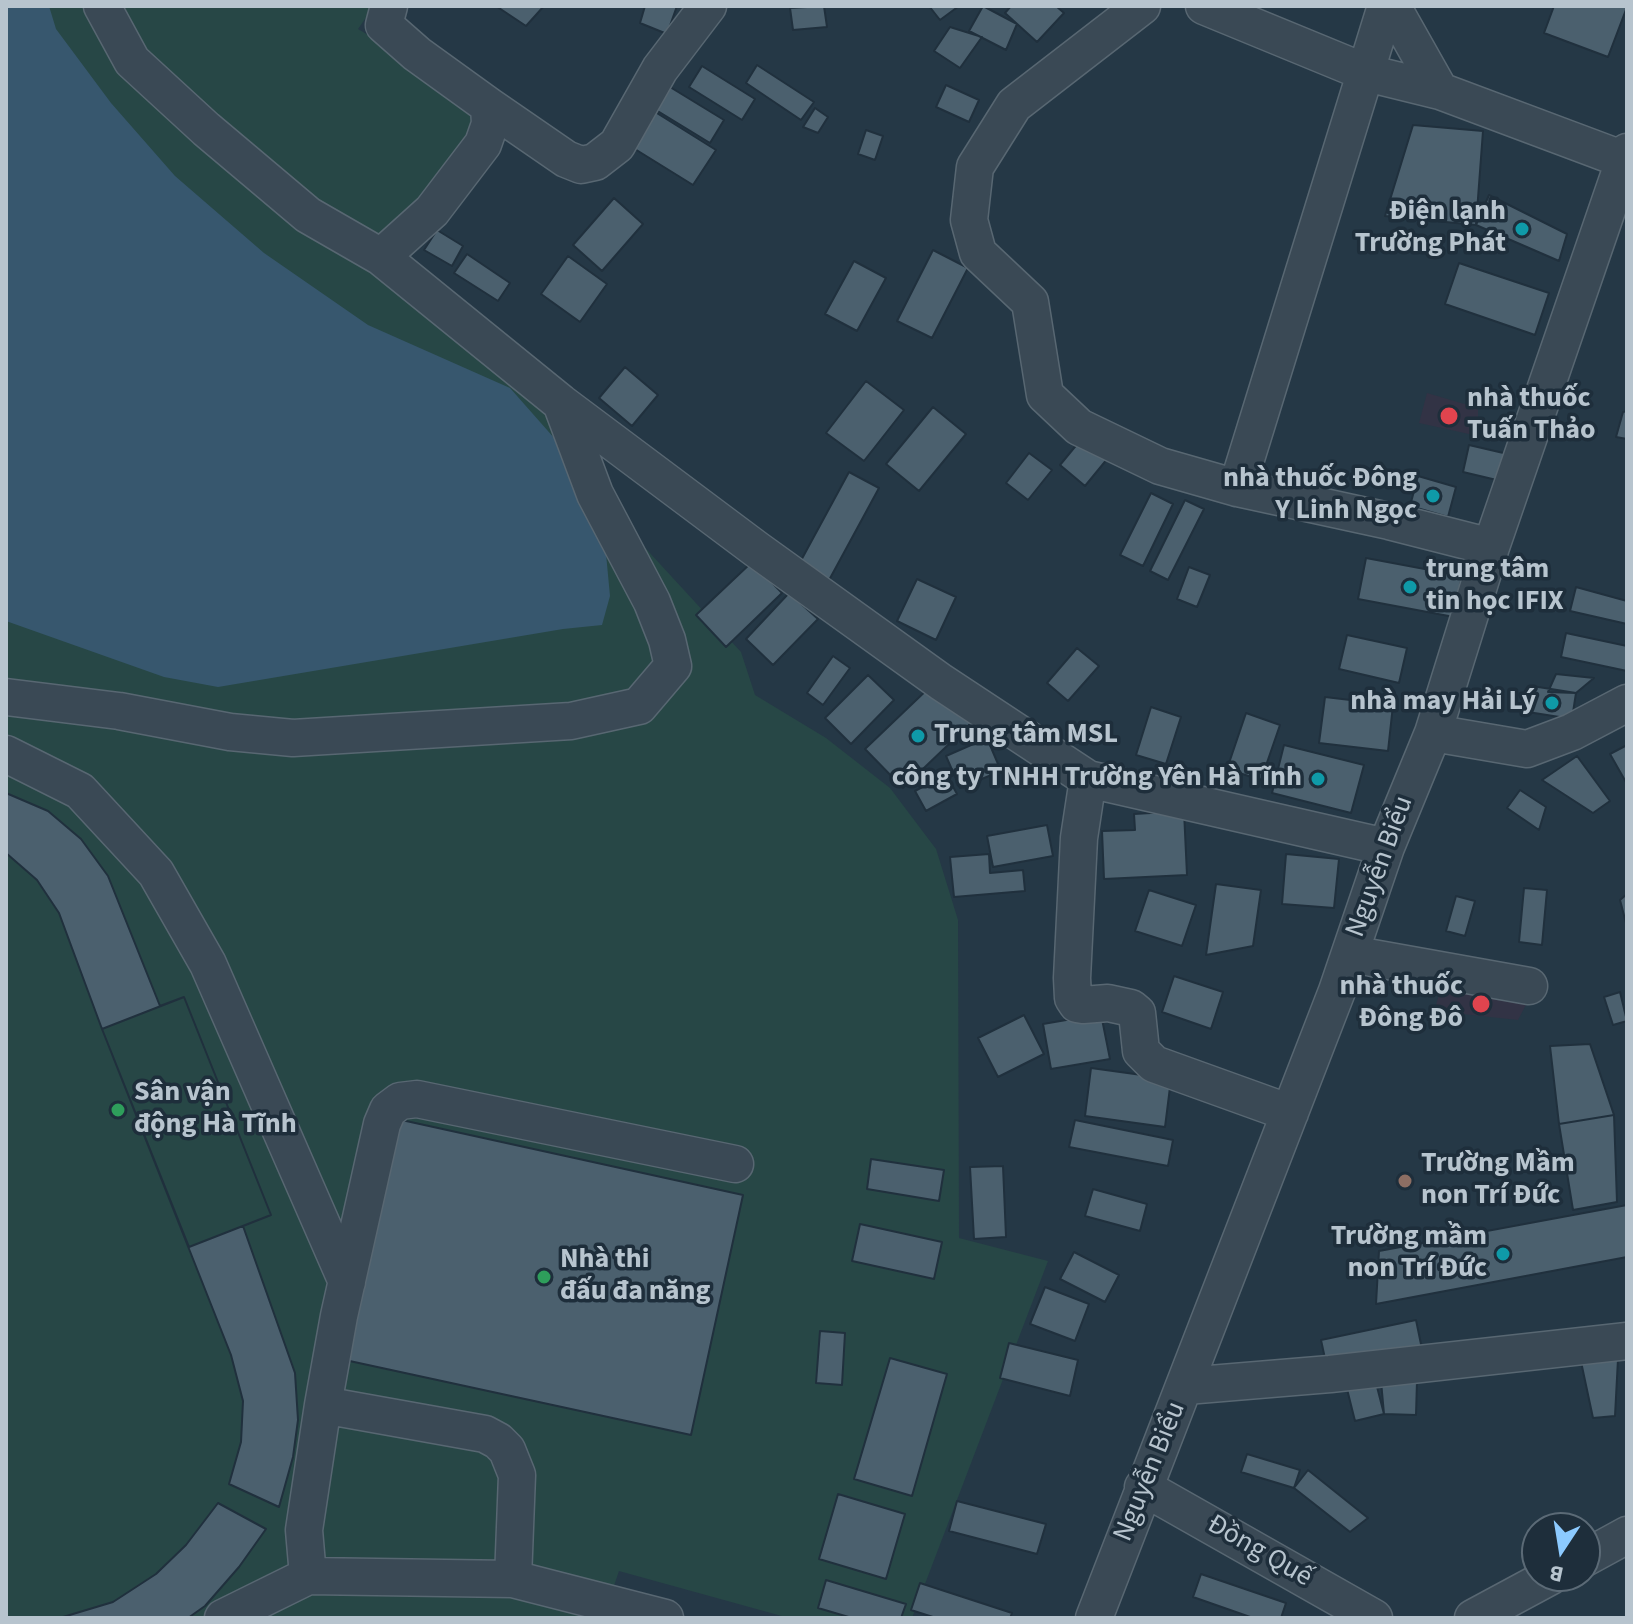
<!DOCTYPE html>
<meta charset="utf-8">
<style>
body{margin:0}
#map{position:relative;width:1633px;height:1624px;overflow:hidden;background:#253846;font-family:"Source Sans 3",sans-serif}
canvas{display:block}
.frame{position:absolute;inset:0;border:8px solid #b7c4ce;pointer-events:none}
.north{position:absolute;left:1521px;top:1512px;width:80px;height:80px;box-sizing:border-box;background:#1e2e3b;border:2px solid #5b6a76;border-radius:50%;rotate:192deg;font-size:22px;font-weight:700;line-height:32px;text-align:center;color:#b7c4ce}
.north::after{content:'';display:block;margin:auto;width:28px;height:36px;background:#8ccaff;clip-path:polygon(50% 0,100% 100%,50% 72%,0 100%)}
</style>
<div id="map">
<canvas width="1633" height="1624"></canvas>
<div class="frame"></div>
<div class="north">B</div>
</div>
<script>
const ctx = document.querySelector('canvas').getContext('2d');
ctx.lineJoin = 'round';
function fill(path, color) {
  ctx.fillStyle = color;
  ctx.fill(path, 'evenodd');
}
function shape(rows) {
  const path = new Path2D();
  for (const r of rows) {
    path.moveTo(r[0], r[1]);
    for (let i = 2; i < r.length; i += 2) path.lineTo(r[i], r[i + 1]);
  }
  return path;
}
function strokePath(path, color, width, dash) {
  ctx.strokeStyle = color;
  ctx.lineWidth = width;
  ctx.lineCap = dash ? 'butt' : 'round';
  ctx.setLineDash(dash || []);
  ctx.stroke(path);
}
function write(font, color, halo, rows, align = 'center') {
  ctx.font = font + ' "Source Sans 3",sans-serif';
  ctx.lineWidth = 7;
  ctx.setLineDash([]);
  ctx.textBaseline = 'middle';
  ctx.strokeStyle = halo;
  ctx.fillStyle = color;
  for (const [text, x, y, turn = 0] of rows) {
    ctx.save();
    ctx.translate(x, y);
    ctx.rotate((+turn || 0) * Math.PI / 180);
    ctx.textAlign = isNaN(turn) ? turn : align;
    if (halo) ctx.strokeText(text, 0, 0);
    ctx.fillText(text, 0, 0);
    ctx.restore();
  }
}
fill(shape([
 [1427,393,1478,408,1478,436,1419,423],
 [1443,982,1530,997,1518,1020,1434,1011]
]), '#323345');
fill(shape([
 [6,6,374,6,358,29,492,109,365,264,544,389,614,514,741,652,755,695,826,738,890,788,936,849,958,920,959,1238,1048,1261,912,1618,789,1618,619,1571,603,1618,6,1618]
]), '#274746');
fill(shape([
 [6,6,49,6,56,29,111,103,175,176,264,253,368,325,510,388,570,456,605,543,610,596,602,625,563,629,218,687,164,677,6,621]
]), '#37576e');
const building = shape([
 [496,6,544,6,526,26,496,6],
 [645,6,677,6,667,34,640,23,645,6],
 [824,6,827,27,793,30,790,8,824,6],
 [929,6,959,6,940,20,929,6],
 [983,6,1017,24,1006,50,969,31,983,6],
 [1011,6,1056,6,1064,13,1037,42,1005,13,1011,6],
 [1554,6,1627,7,1608,57,1544,33,1554,6],
 [950,27,982,37,960,68,934,51,950,27],
 [757,65,814,102,801,120,746,83,757,65],
 [702,66,755,99,742,120,689,87,702,66],
 [946,85,979,100,969,122,936,107,946,85],
 [670,87,724,120,710,143,656,110,670,87],
 [815,108,828,117,818,133,803,127,815,108],
 [652,110,716,150,693,185,630,146,652,110],
 [1413,125,1483,131,1476,225,1385,216,1413,125],
 [866,130,883,136,875,160,858,154,866,130],
 [1489,195,1567,234,1559,261,1476,225,1489,195],
 [614,198,643,224,602,271,573,245,614,198],
 [437,230,463,246,452,266,424,250,437,230],
 [933,250,968,268,932,338,897,321,933,250],
 [467,254,510,283,498,301,454,273,467,254],
 [568,256,607,284,580,322,541,294,568,256],
 [854,261,886,278,857,331,825,314,854,261],
 [1459,263,1549,293,1535,335,1445,304,1459,263],
 [625,367,658,395,632,426,599,398,625,367],
 [866,381,904,410,864,461,826,433,866,381],
 [933,407,966,434,919,491,886,464,933,407],
 [1627,411,1627,439,1616,437,1623,412,1627,411],
 [1083,437,1108,458,1085,486,1060,465,1083,437],
 [1469,445,1512,455,1505,482,1463,472,1469,445],
 [1029,453,1052,470,1028,500,1006,483,1029,453],
 [849,472,879,488,828,582,798,566,849,472],
 [1418,476,1456,487,1448,517,1410,506,1418,476],
 [1151,493,1173,504,1143,566,1120,555,1151,493],
 [1185,500,1204,509,1168,580,1150,571,1185,500],
 [1366,558,1462,576,1454,617,1358,599,1366,558],
 [752,562,782,593,726,647,696,615,752,562],
 [1189,567,1210,575,1197,607,1177,599,1189,567],
 [917,579,956,597,936,640,897,621,917,579],
 [1576,587,1627,601,1627,624,1570,611,1576,587],
 [789,593,818,619,773,665,746,639,789,593],
 [1566,633,1627,646,1627,671,1561,657,1566,633],
 [1347,635,1407,648,1399,683,1339,669,1347,635],
 [1077,648,1099,666,1068,701,1047,683,1077,648],
 [833,656,850,668,823,705,807,693,833,656],
 [1556,674,1594,678,1576,693,1548,692,1556,674],
 [868,675,894,700,851,744,825,718,868,675],
 [933,684,971,723,903,788,865,749,933,684],
 [1532,686,1576,693,1572,719,1528,712,1532,686],
 [1325,697,1393,705,1388,751,1319,743,1325,697],
 [1151,707,1181,717,1166,764,1136,755,1151,707],
 [1246,713,1280,725,1261,780,1227,769,1246,713],
 [987,738,1001,771,960,788,946,756,987,738],
 [1284,745,1364,765,1351,813,1272,793,1284,745],
 [1627,745,1627,784,1610,754,1627,745],
 [1577,756,1610,801,1593,813,1542,780,1577,756],
 [946,774,957,794,926,811,915,791,946,774],
 [1520,790,1546,807,1539,830,1507,808,1520,790],
 [6,793,48,811,81,839,108,876,160,1006,184,997,271,1215,243,1226,295,1373,298,1420,293,1457,279,1507,229,1484,241,1442,243,1401,231,1355,102,1029,59,913,37,880,6,853,6,793],
 [1184,811,1187,875,1104,879,1102,831,1135,830,1134,814,1184,811],
 [1047,825,1053,856,993,867,987,836,1047,825],
 [989,854,990,873,1023,870,1025,891,954,897,950,857,989,854],
 [1286,854,1339,859,1334,908,1282,904,1286,854],
 [1216,884,1261,890,1253,946,1206,955,1216,884],
 [1524,888,1547,890,1542,945,1519,942,1524,888],
 [1149,890,1196,905,1182,946,1135,931,1149,890],
 [1627,894,1627,923,1626,923,1620,900,1627,894],
 [1456,896,1475,901,1465,936,1446,931,1456,896],
 [1174,976,1223,992,1211,1029,1162,1012,1174,976],
 [1620,992,1627,1021,1613,1025,1604,997,1620,992],
 [184,997,271,1215,189,1247,102,1029,184,997],
 [1101,1014,1110,1059,1051,1069,1043,1024,1101,1014],
 [1024,1015,1044,1054,998,1077,978,1038,1024,1015],
 [1590,1044,1614,1115,1559,1124,1550,1046,1590,1044],
 [1091,1068,1171,1079,1165,1127,1085,1116,1091,1068],
 [1614,1115,1617,1202,1573,1210,1559,1124,1614,1115],
 [397,1119,743,1195,691,1435,345,1360,397,1119],
 [1075,1120,1173,1140,1168,1166,1069,1147,1075,1120],
 [871,1159,944,1170,939,1201,867,1189,871,1159],
 [1003,1166,1006,1237,974,1239,970,1167,1003,1166],
 [1093,1189,1147,1204,1140,1231,1085,1216,1093,1189],
 [1627,1205,1627,1257,1376,1304,1379,1251,1627,1205],
 [860,1224,942,1242,934,1279,852,1261,860,1224],
 [1074,1252,1119,1275,1105,1302,1060,1279,1074,1252],
 [1045,1287,1089,1304,1075,1341,1030,1324,1045,1287],
 [1416,1320,1422,1349,1327,1368,1321,1340,1416,1320],
 [820,1331,845,1333,842,1385,816,1383,820,1331],
 [1009,1343,1078,1360,1070,1396,1000,1378,1009,1343],
 [1580,1357,1618,1359,1615,1416,1593,1418,1580,1357],
 [890,1358,947,1374,912,1496,854,1479,890,1358],
 [1375,1379,1384,1414,1355,1421,1346,1385,1375,1379],
 [1381,1381,1417,1381,1416,1415,1384,1414,1381,1381],
 [1247,1454,1300,1470,1294,1488,1241,1472,1247,1454],
 [1308,1470,1368,1518,1350,1532,1294,1488,1308,1470],
 [838,1494,905,1514,886,1579,819,1559,838,1494],
 [957,1501,1046,1524,1037,1554,949,1531,957,1501],
 [218,1503,266,1529,239,1567,205,1606,188,1618,30,1618,63,1617,113,1602,156,1574,186,1545,218,1503],
 [1201,1574,1286,1603,1281,1618,1253,1618,1193,1597,1201,1574],
 [826,1580,906,1604,901,1618,852,1618,818,1608,826,1580],
 [920,1583,1012,1613,1010,1618,936,1618,911,1610,920,1583]
]);
fill(building, '#4b606e');
strokePath(building, '#20303d', 2);
const minor = shape([
 [102,6,132,61,206,129,308,215,381,257,561,403,756,549,941,682,1088,779,1386,847],
 [1142,6,1014,105,975,167,969,220,978,253,1030,302,1045,395,1079,427,1160,466,1237,488,1389,521,1491,547],
 [1204,6,1367,73,1440,91,1627,161],
 [1392,6,1440,91],
 [489,106,566,159,581,165,595,162,617,145,660,69,708,6],
 [381,257,432,211,483,144,490,124,489,106,417,54,384,25,389,6],
 [1237,488,1386,6],
 [6,697,119,711,230,732,293,738,571,721,639,706,673,666,667,640,652,602,595,494,561,403],
 [1433,733,1527,749,1572,732,1627,703],
 [6,754,80,791,156,873,208,964,347,1282],
 [1088,779,1079,838,1072,978,1073,998,1077,1004,1083,1005,1108,1003,1131,1008,1137,1013,1141,1051,1154,1064,1290,1113],
 [1350,954,1529,986],
 [1186,1386,1330,1374,1627,1341],
 [323,1405,485,1434,498,1441,507,1450,517,1475,513,1579],
 [1143,1487,1374,1618],
 [1585,1558,1627,1535],
 [308,1576,304,1530,323,1405,339,1316,382,1124,388,1110,400,1101,417,1099,735,1164],
 [223,1618,308,1576,513,1579,665,1618],
 [1094,1618,1337,991,1386,847,1433,733,1491,547,1627,152],
 [1473,1618,1551,1576]
]);
strokePath(minor, '#586772', 39);
strokePath(minor, '#3a4955', 36);
for (const [x, y, r, color] of [
 [1522,229,8,"#0f9aa8"],
 [1449,416,10,"#e0444e"],
 [1433,496,8,"#0f9aa8"],
 [1410,587,8,"#0f9aa8"],
 [1552,703,8,"#0f9aa8"],
 [918,736,8,"#0f9aa8"],
 [1318,779,8,"#0f9aa8"],
 [1481,1004,10,"#e0444e"],
 [118,1110,8,"#2e9e5b"],
 [1405,1181,8,"#8d6e63"],
 [1503,1254,8,"#0f9aa8"],
 [544,1277,8,"#2e9e5b"]
]) {
  const dot = new Path2D();
  dot.arc(x, y, r, 0, 2 * Math.PI);
  ctx.fillStyle = color;
  ctx.fill(dot);
  strokePath(dot, '#1e2e3b', 3);
}
write('bold 28px', '#b7c4ce', '#1e2e3b', [
 ["Điện lạnh",1506,213],
 ["Trường Phát",1506,245],
 ["nhà thuốc",1467,400,"left"],
 ["Tuấn Thảo",1467,432,"left"],
 ["nhà thuốc Đông",1417,480],
 ["Y Linh Ngọc",1417,512],
 ["trung tâm",1426,571,"left"],
 ["tin học IFIX",1426,603,"left"],
 ["nhà may Hải Lý",1536,703],
 ["Trung tâm MSL",934,736,"left"],
 ["công ty TNHH Trường Yên Hà Tĩnh",1302,779],
 ["nhà thuốc",1463,988],
 ["Đông Đô",1463,1020],
 ["Sân vận",134,1094,"left"],
 ["động Hà Tĩnh",134,1126,"left"],
 ["Trường Mầm",1421,1165,"left"],
 ["non Trí Đức",1421,1197,"left"],
 ["Trường mầm",1487,1238],
 ["non Trí Đức",1487,1270],
 ["Nhà thi",560,1261,"left"],
 ["đấu đa năng",560,1293,"left"]
], 'right');
write('28px', '#b7c4ce', '#1e2e3b', [
 ["Nguyễn Biểu",1381,867,-70],
 ["Nguyễn Biểu",1151,1472,-68],
 ["Đồng Quế",1259,1552,30]
]);
</script>
